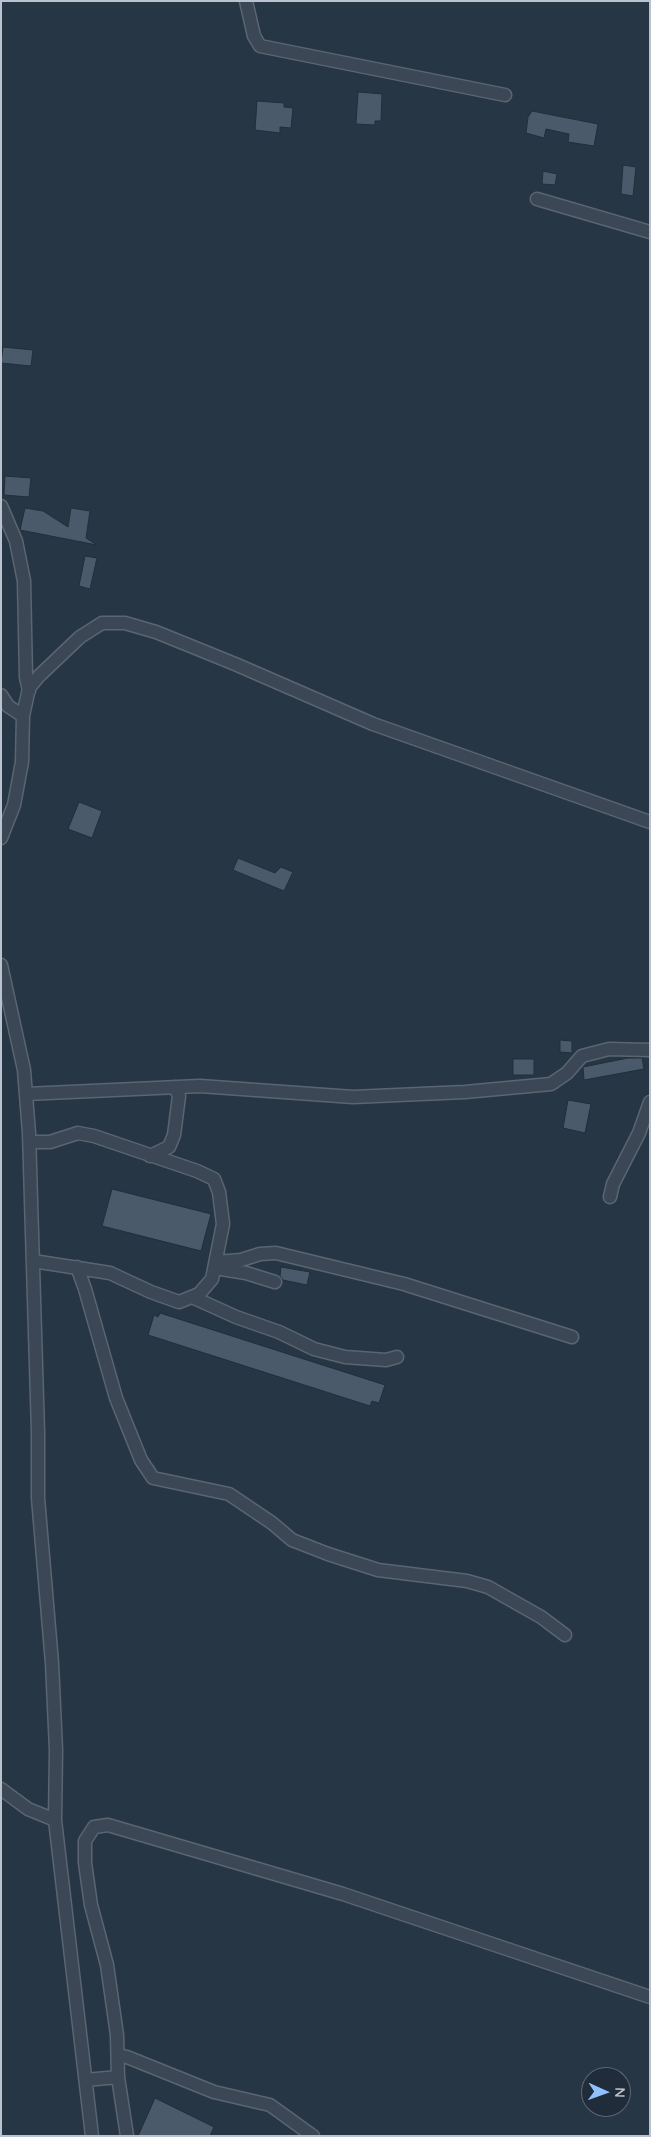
<!DOCTYPE html>
<style>
body{margin:0}
#map{position:relative;width:651px;height:2137px;overflow:hidden;background:#273644;font-family:Quicksand,sans-serif}
canvas{display:block}
.frame{position:absolute;inset:0;border:2px solid #b9c2cd;pointer-events:none}
.north{position:absolute;left:581px;top:2067px;width:50px;height:50px;box-sizing:border-box;background:#202c39;border:1px solid #5d6874;border-radius:50%;rotate:92deg;font-size:14px;font-weight:700;line-height:20px;text-align:center;color:#b9c2cd}
.north::after{content:'';display:block;margin:auto;width:18px;height:22px;background:#90c1fb;clip-path:polygon(50% 0,100% 100%,50% 72%,0 100%)}
</style>
<div id="map">
<canvas width="651" height="2137"></canvas>
<div class="frame"></div>
<div class="north">N</div>
</div>
<script>
const ctx = document.querySelector('canvas').getContext('2d');
ctx.lineJoin = 'round';
function fill(path, color) {
  ctx.fillStyle = color;
  ctx.fill(path, 'evenodd');
}
function shape(rows) {
  const path = new Path2D();
  for (const r of rows) {
    path.moveTo(r[0], r[1]);
    for (let i = 2; i < r.length; i += 2) path.lineTo(r[i], r[i + 1]);
  }
  return path;
}
function strokePath(path, color, width, dash) {
  ctx.strokeStyle = color;
  ctx.lineWidth = width;
  ctx.lineCap = dash ? 'butt' : 'round';
  ctx.setLineDash(dash || []);
  ctx.stroke(path);
}
const building = shape([
 [358,92,382,94,381,121,375,121,375,125,356,124,358,92],
 [257,101,284,103,284,107,293,108,291,128,280,127,280,133,255,130,257,101],
 [532,111,598,124,594,146,568,142,569,134,546,129,544,138,526,133,528,117,532,111],
 [623,165,636,167,633,196,621,194,623,165],
 [543,171,557,174,555,185,542,184,543,171],
 [3,347,33,350,31,366,1,363,3,347],
 [5,476,31,478,29,497,4,495,5,476],
 [25,508,43,511,68,527,71,508,90,511,86,538,97,545,20,530,25,508],
 [85,556,97,558,90,589,79,586,85,556],
 [79,802,102,811,92,838,68,829,79,802],
 [238,858,275,873,281,867,293,872,284,891,233,870,238,858],
 [560,1040,572,1041,572,1053,560,1052,560,1040],
 [628,1058,642,1058,644,1069,584,1080,583,1067,628,1058],
 [513,1059,534,1059,534,1075,513,1075,513,1059],
 [568,1100,591,1104,585,1133,563,1128,568,1100],
 [112,1189,211,1214,201,1251,102,1226,112,1189],
 [281,1267,310,1272,307,1285,283,1280,280,1276,281,1267],
 [160,1313,385,1385,379,1403,372,1401,370,1406,148,1335,154,1315,158,1317,160,1313],
 [155,2098,214,2127,210,2136,138,2136,155,2098]
]);
fill(building, '#4a5a6b');
strokePath(building, '#222e3b', 1);
const minor = shape([
 [246,1,254,36,260,46,505,95],
 [537,199,650,232],
 [1,506,16,541,24,581,26,677,29,691],
 [1,695,8,706,23,716,22,762,14,805,1,838],
 [23,716,29,688,39,676,80,637,102,623,125,623,156,632,235,664,373,724,650,822],
 [1,965,24,1070,29,1133,38,1432,38,1498,52,1663,56,1750,55,1820,92,2136],
 [26,1094,200,1086,353,1097,465,1092,551,1084,567,1073,582,1056,609,1049,650,1050],
 [30,1142,50,1142,78,1133,94,1136,197,1171,214,1179,219,1192,223,1224,212,1279,199,1294,179,1302,151,1292,110,1273,33,1261],
 [150,1156,169,1147,174,1135,179,1096,175,1087],
 [610,1197,613,1184,639,1133,650,1102],
 [216,1262,241,1260,260,1254,276,1253,404,1284,572,1337],
 [77,1267,85,1289,116,1398,141,1460,153,1478,229,1494,272,1523,292,1540,328,1554,378,1570,467,1581,488,1587,541,1617,565,1635],
 [215,1268,246,1273,275,1282],
 [192,1297,236,1317,279,1332,314,1349,345,1357,386,1360,397,1357],
 [1,1789,28,1809,55,1820],
 [118,2055,127,2057,214,2092,270,2105,313,2136],
 [118,2077,127,2136],
 [86,2080,118,2077,117,2035,107,1965,91,1905,85,1863,85,1841,94,1827,108,1825,343,1894,650,1997]
]);
strokePath(minor, '#5a6571', 15);
strokePath(minor, '#3b4754', 12);
</script>
